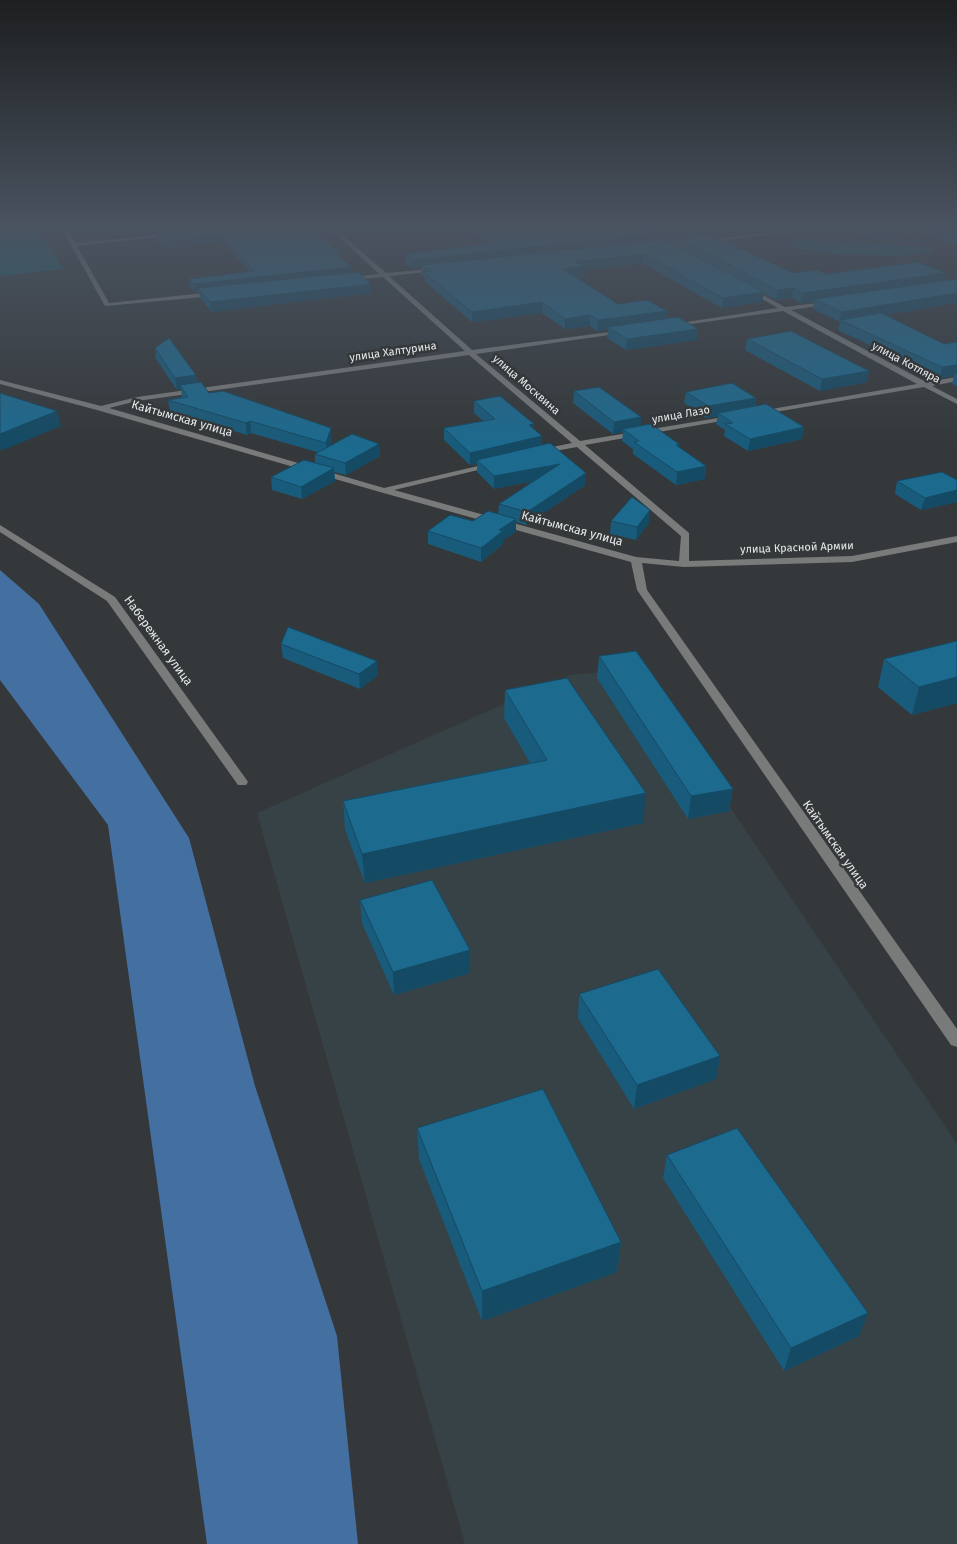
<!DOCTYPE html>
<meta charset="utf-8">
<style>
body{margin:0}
canvas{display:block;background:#34383a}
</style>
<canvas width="957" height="1544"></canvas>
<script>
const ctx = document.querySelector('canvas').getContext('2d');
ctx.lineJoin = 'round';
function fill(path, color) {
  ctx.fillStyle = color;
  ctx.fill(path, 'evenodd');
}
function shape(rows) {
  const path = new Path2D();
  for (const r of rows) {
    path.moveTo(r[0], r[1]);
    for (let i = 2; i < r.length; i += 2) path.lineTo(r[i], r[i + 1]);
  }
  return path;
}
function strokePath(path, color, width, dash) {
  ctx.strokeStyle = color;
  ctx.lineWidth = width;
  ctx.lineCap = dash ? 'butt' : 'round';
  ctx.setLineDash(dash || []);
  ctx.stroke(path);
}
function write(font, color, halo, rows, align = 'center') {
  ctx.font = font + ' "Fira Sans",sans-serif';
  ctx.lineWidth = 5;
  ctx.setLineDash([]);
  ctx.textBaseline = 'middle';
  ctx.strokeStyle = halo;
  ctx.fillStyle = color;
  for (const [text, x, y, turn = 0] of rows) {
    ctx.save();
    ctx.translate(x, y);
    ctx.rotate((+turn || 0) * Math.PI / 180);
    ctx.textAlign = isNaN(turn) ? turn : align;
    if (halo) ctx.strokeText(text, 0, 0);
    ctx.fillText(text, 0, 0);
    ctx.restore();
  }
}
fill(shape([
 [637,669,957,1144,957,1544,465,1544,257,813,570,675]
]), '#364245');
fill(shape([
 [0,229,39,229,63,269,0,276],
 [805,239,845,244,858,243,908,245,930,248,932,252,900,256,835,254,796,248,791,242]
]), '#136070');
fill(shape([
 [0,570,39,604,189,838,255,1086,337,1336,358,1544,207,1544,108,825,0,680]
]), '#436fa1');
fill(shape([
 [62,229,67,229,76,243,174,233,177,235,77,246,109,303,214,292,217,294,214,296,105,306,62,229],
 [331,229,336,229,386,273,440,268,438,271,389,276,472,350,625,330,626,331,623,333,476,354,580,441,736,415,737,417,733,419,585,445,689,533,689,561,852,556,957,536,957,542,852,562,684,567,642,563,647,590,957,1029,957,1047,951,1045,637,590,631,562,380,492,97,410,0,384,0,380,101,406,137,397,465,351,383,277,347,280,349,277,379,274,331,229],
 [469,355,572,443,538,450,538,454,577,447,681,536,679,561,636,557,394,490,495,466,495,462,384,488,109,408,137,401,469,355],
 [802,229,816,229,657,248,654,246,802,229],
 [746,288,750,288,785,307,833,301,833,303,831,304,791,310,926,382,957,377,957,381,932,386,957,399,957,404,924,387,757,415,757,411,760,411,917,384,783,311,670,327,667,325,778,308,746,290,746,288],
 [0,525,115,597,246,779,248,782,246,785,238,785,107,601,0,532,0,525]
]), '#797b7b');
fill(shape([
 [148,229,310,229,341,258,351,272,371,284,371,293,212,312,200,298,199,291,195,292,190,287,189,279,249,272,224,242,165,248,158,240,157,234,153,234],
 [467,229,757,229,712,235,793,273,826,274,946,273,944,281,957,303,884,315,944,344,957,342,957,386,952,384,954,376,940,378,838,330,840,322,813,309,814,301,801,303,792,298,776,300,764,293,762,302,722,308,642,263,583,271,583,276,576,277,618,304,667,311,666,319,698,329,697,340,626,350,607,338,608,329,597,331,590,326,565,329,542,313,472,322,425,282,425,277,421,274,421,267,413,268,405,263,405,254,488,244],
 [654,235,664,240,653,241],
 [678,239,677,247,667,241],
 [852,229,957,229,957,245,955,245,918,231,868,236],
 [747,339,869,371,867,382,820,391,745,350],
 [155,348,196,375,197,383,209,393,332,440,330,446,379,444,380,456,346,475,334,472,335,481,302,499,272,490,271,477,315,463,315,454,317,452,251,433,247,435,170,411,168,400,182,397,181,389,177,390,156,359],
 [574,391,641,417,640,426,679,444,679,447,706,466,705,479,676,485,633,454,633,449,622,441,623,432,613,434,573,403],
 [686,392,756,398,755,406,802,439,748,451,724,436,725,430,716,424,718,416,706,418,684,403],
 [474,401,534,424,534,429,542,436,542,445,585,485,526,525,516,522,516,532,503,540,503,544,481,562,428,544,428,531,473,521,498,514,499,504,533,481,494,489,477,472,477,464,470,465,444,440,444,428,483,421,474,413],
 [957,480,957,502,921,510,895,494,897,481],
 [611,521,649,523,636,540,610,534],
 [957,641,957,703,912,715,878,687,884,659],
 [281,644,378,675,360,689,283,658],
 [599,656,729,811,688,819,597,678],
 [505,690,643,823,365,883,345,830,343,801,530,763,504,718],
 [360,900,470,950,470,973,394,995,362,923],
 [579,994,720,1056,716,1079,634,1109,578,1018],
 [417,1128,621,1242,617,1272,482,1321,419,1159],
 [667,1155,859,1336,784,1371,663,1178]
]), '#195b7b');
fill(shape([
 [152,229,215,229,157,232,157,234,153,234],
 [698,229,757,229,680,239,678,238,678,239,666,241,667,233],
 [869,229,919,229,918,231,868,236],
 [654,234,653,243,421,265,421,267,413,268,412,260],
 [223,235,224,242,165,248,164,241],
 [340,252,341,260,335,253],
 [643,254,642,263,583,271,583,276,563,279,563,269,576,262],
 [351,267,351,275,198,288,199,291,195,292,193,284],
 [946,273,944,283,815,299,814,301,801,303,803,293],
 [371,284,371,293,212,312,210,302],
 [794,288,792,298,776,300,778,290],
 [764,292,762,302,722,308,723,298],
 [957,293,957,303,843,321,840,320,840,322,839,322,841,312],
 [542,302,542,313,472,322,472,312],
 [667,311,666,321,608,327,608,329,597,331,598,320],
 [590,315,590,326,565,329,565,319],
 [698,329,697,340,626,350,627,339],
 [957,365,957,374,955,373,954,376,940,378,942,367],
 [869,371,867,382,820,391,822,379],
 [196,375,197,387,180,385,181,389,177,390,175,378],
 [756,398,754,410,718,413,718,416,706,418,708,406],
 [57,411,61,426,1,451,0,447,0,434],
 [641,417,640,429,623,429,623,432,613,434,614,422],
 [250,421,251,433,247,435,246,423],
 [534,424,533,436,529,425],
 [804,427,802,439,748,451,750,439],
 [331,428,332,440,327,455,326,443],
 [542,436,542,448,477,460,477,464,470,465,470,453],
 [379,444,380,456,346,475,345,463],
 [560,464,559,476,494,489,494,476],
 [706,466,705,479,676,485,677,472],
 [334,468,335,481,302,499,301,487],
 [586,473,585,485,526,525,527,512],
 [957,490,957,502,921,510,925,498],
 [650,510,649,523,636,540,637,527],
 [516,519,516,532,503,540,503,544,481,562,481,548,499,530],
 [377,661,378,675,360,689,359,674],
 [957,677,957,703,912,715,919,687],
 [733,789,729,811,688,819,691,796],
 [646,793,643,823,365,883,362,854],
 [470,950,470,973,394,995,393,972],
 [720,1056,716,1079,634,1109,637,1085],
 [621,1242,617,1272,482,1321,482,1291],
 [868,1313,859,1336,784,1371,791,1348]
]), '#144a64');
const building = shape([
 [194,229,310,229,340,252,335,253,351,267,193,284,189,279,254,271,223,235,164,241,157,232,194,229],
 [478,229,643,229,654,234,412,260,405,254,499,242,478,229],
 [658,229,698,229,667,233,658,229],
 [935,229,957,229,957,237,935,229],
 [711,235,793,273,817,270,826,274,918,262,946,273,803,293,794,288,778,290,678,238,711,235],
 [664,240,764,292,723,298,643,254,576,262,584,266,563,269,618,304,647,300,667,311,598,320,590,315,565,319,542,302,472,312,424,272,430,271,421,265,664,240],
 [358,272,371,284,210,302,198,288,358,272],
 [957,279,957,293,841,312,815,299,957,279],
 [881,313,944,344,957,342,957,365,942,367,840,320,881,313],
 [678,317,698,329,627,339,608,327,678,317],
 [791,331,869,371,822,379,747,339,791,331],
 [169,338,196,375,175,378,155,348,169,338],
 [201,382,209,393,223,391,331,428,326,443,250,421,246,423,168,400,188,397,180,385,201,382],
 [732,383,756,398,708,406,686,392,732,383],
 [599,387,641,417,614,422,574,391,599,387],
 [0,393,57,411,0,434,0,393],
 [500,396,534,424,529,425,542,436,470,453,444,428,495,419,474,401,500,396],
 [766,404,804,427,750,439,725,424,733,423,718,413,766,404],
 [651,424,679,444,676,445,706,466,677,472,634,442,639,441,623,429,651,424],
 [352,434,379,444,345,463,315,454,352,434],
 [550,443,586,473,527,512,499,504,560,464,494,476,477,460,550,443],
 [304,460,334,468,301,487,271,477,304,460],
 [942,472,957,480,957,490,925,498,897,481,942,472],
 [632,497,650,510,637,527,611,521,632,497],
 [488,511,516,519,499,530,503,531,481,548,428,531,450,515,473,521,488,511],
 [288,627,377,661,359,674,281,644,288,627],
 [957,641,957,677,919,687,884,659,957,641],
 [636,651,733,789,691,796,599,656,636,651],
 [567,678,646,793,362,854,343,801,547,760,505,690,567,678],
 [432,880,470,950,393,972,360,900,432,880],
 [658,969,720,1056,637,1085,579,994,658,969],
 [543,1089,621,1242,482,1291,417,1128,543,1089],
 [737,1128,868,1313,791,1348,667,1155,737,1128]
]);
fill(building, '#1d6a8f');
strokePath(building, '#144a64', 1);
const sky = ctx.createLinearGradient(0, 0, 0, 445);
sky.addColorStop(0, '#1d1f20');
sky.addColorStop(0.51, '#4a5360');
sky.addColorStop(1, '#4a536000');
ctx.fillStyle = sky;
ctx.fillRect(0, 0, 957, 445);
write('11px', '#e7eaeb', '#34383a', [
 ["улица Халтурина",393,352,-8],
 ["улица Котляра",906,363,28],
 ["улица Москвина",526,385,41],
 ["улица Лазо",681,415,-10],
 ["улица Красной Армии",797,548,-2]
]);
write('12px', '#e7eaeb', '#34383a', [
 ["Кайтымская улица",182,419,16],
 ["Кайтымская улица",572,529,15],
 ["Набережная улица",158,641,54],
 ["Кайтымская улица",835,845,55]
]);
</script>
